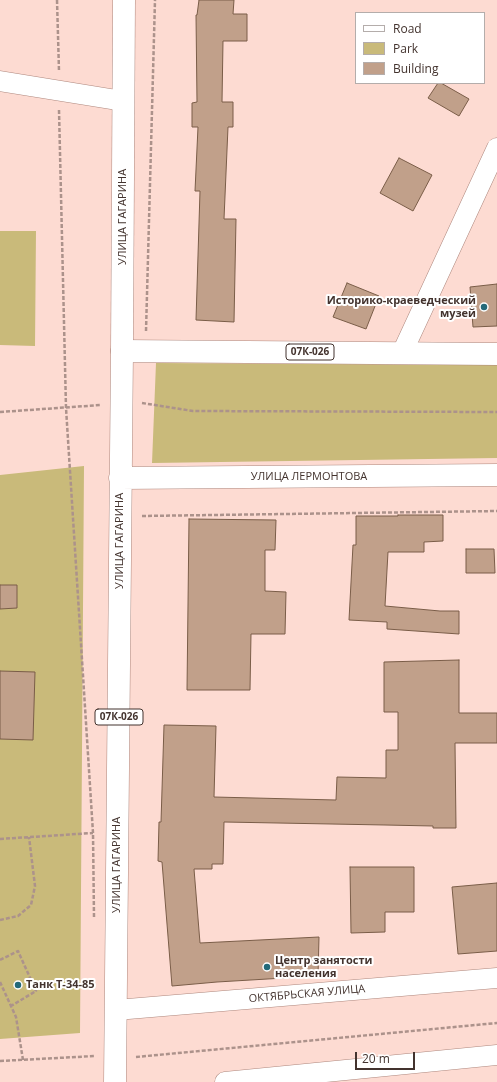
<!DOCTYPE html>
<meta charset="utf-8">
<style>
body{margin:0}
#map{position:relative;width:497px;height:1082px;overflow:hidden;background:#fddbd2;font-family:"Open Sans",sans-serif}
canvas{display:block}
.legend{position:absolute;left:355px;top:12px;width:130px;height:72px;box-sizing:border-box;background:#fff;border:1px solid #b4adab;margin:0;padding:5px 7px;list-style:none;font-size:12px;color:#43332e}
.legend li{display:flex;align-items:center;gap:8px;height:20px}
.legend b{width:20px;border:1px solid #b4adab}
.scale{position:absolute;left:355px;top:1052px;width:60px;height:18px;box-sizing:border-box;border:2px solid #43332e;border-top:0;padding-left:5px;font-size:12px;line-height:14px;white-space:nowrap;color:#43332e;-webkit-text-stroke:3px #fff;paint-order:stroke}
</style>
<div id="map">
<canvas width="497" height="1082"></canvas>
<ul class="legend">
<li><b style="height:5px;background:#fff"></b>Road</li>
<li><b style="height:11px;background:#c9ba7a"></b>Park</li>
<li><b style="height:11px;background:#c1a08a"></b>Building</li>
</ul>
<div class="scale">20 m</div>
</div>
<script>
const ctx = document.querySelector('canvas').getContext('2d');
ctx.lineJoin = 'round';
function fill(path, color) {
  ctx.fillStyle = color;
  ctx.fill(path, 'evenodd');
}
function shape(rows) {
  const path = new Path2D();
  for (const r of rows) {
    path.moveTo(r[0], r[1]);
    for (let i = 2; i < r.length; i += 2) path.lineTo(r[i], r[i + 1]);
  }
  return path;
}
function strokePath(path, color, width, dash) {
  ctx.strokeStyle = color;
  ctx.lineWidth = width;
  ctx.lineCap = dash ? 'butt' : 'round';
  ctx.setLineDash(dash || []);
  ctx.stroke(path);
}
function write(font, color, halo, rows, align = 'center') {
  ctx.font = font + ' "Open Sans",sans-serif';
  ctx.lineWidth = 4;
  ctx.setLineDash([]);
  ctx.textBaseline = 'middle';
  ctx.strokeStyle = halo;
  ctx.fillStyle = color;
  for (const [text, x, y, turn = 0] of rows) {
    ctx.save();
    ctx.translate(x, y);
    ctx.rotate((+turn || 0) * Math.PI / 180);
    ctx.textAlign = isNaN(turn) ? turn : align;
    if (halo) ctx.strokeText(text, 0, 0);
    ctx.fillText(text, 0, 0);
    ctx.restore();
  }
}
fill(shape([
 [0,231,36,231,35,346,0,345],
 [156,363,497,365,497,458,152,463],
 [84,466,80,1033,0,1039,0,475]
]), '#c9ba7a');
const building = shape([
 [199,0,234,0,233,14,247,14,247,41,223,41,222,102,233,102,233,127,228,127,224,219,236,219,234,322,196,320,200,191,195,191,198,127,192,127,192,103,197,102,196,15,197,15,199,0],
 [438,83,441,83,469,99,459,116,428,98,438,83],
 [399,158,432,175,413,211,380,193,399,158],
 [347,283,379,296,366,329,333,317,347,283],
 [497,284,497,326,473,327,470,287,497,284],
 [398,515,443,515,443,541,424,542,424,552,388,552,385,606,440,611,459,611,459,634,387,629,387,622,349,620,353,545,356,545,356,516,398,516,398,515],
 [189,519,276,520,275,550,265,550,265,591,286,592,285,634,251,634,250,690,187,690,189,519],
 [466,549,494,549,495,573,466,573,466,549],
 [0,585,17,585,17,608,0,609,0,585],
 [459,660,459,713,497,713,497,743,455,743,456,828,433,828,433,826,385,825,224,822,223,864,212,864,212,869,194,869,200,943,319,937,318,976,217,982,172,986,162,862,158,861,159,822,161,822,164,725,216,726,214,797,336,800,337,777,386,778,386,750,398,750,398,712,384,712,384,662,459,660],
 [0,671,35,672,33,740,0,739,0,671],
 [350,867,414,867,414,912,385,912,385,932,351,933,350,867],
 [497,883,497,951,458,954,452,887,497,883]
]);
fill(building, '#c1a08a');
strokePath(building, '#7a5d48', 1);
const street = shape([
 [0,81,123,101],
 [402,353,497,148],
 [116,1010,497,978],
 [225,1082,497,1055]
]);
const secondary = shape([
 [122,351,124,0]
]);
const primary = shape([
 [120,478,497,475],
 [115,1082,122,351,497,354]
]);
strokePath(street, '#ae877d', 21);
strokePath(secondary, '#ae877d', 23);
strokePath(primary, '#ae877d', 23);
strokePath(shape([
 [57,0,59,71],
 [59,110,66,408,93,833,94,917],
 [146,331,155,0],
 [142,403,193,411,497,412],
 [0,412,101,405],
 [142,516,497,511],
 [0,839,93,833],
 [0,920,18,916,31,905,35,886,29,837],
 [0,960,18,951,36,991,11,1006],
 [0,982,16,1017,23,1060],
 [136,1057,497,1023],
 [0,1061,95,1056]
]), '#ac928b', 2.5, [4, 2]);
strokePath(street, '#fff', 20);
strokePath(secondary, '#fff', 22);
strokePath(primary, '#fff', 22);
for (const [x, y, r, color] of [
 [484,307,4,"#236979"],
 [267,967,4,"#236979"],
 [18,985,4,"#236979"]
]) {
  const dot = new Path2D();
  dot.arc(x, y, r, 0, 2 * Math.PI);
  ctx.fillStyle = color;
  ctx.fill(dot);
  strokePath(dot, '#fff', 1.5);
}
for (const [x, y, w] of [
 [310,352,48],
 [119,717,48]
]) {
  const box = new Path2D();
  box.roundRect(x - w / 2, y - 8, w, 16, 3);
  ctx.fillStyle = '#fff';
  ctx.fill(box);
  strokePath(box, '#43332e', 1);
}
write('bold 10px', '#43332e', null, [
 ["07К-026",310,352],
 ["07К-026",119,717]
]);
write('11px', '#43332e', '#fff', [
 ["УЛИЦА ГАГАРИНА",123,217,-90],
 ["УЛИЦА ЛЕРМОНТОВА",309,477],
 ["УЛИЦА ГАГАРИНА",120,541,-90],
 ["УЛИЦА ГАГАРИНА",117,865,-90],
 ["ОКТЯБРЬСКАЯ УЛИЦА",307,994,-5]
]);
write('bold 11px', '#43332e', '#fff', [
 ["Историко-краеведческий",476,301,"right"],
 ["музей",476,314,"right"],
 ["Центр занятости",275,961],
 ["населения",275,974],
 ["Танк Т-34-85",26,985]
], 'left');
</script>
